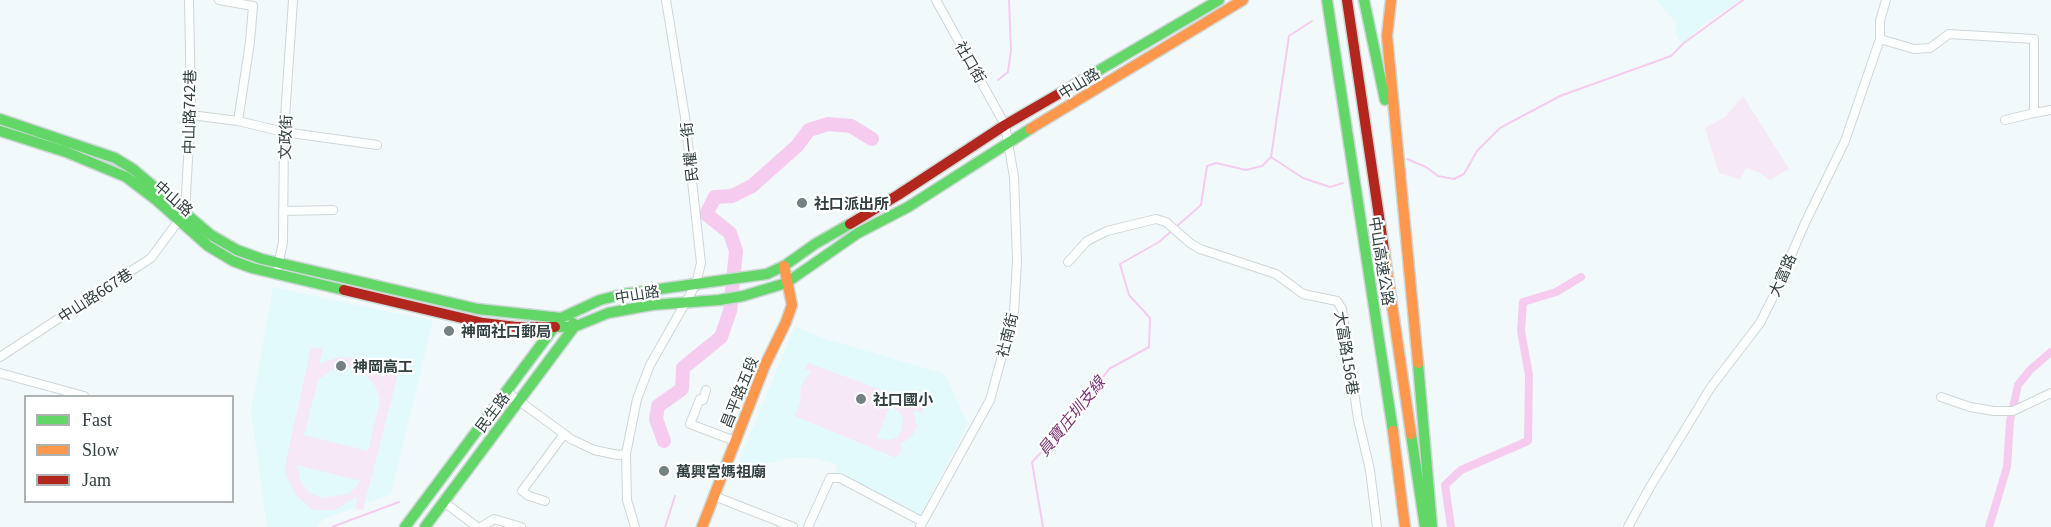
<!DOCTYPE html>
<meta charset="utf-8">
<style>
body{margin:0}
#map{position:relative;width:2051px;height:527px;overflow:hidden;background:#f2f9fa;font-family:Georgia,serif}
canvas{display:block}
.legend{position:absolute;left:24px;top:395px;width:210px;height:108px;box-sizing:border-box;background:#fff;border:2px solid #adb3b3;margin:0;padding:8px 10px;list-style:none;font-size:18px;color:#324042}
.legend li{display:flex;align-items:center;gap:12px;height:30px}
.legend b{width:30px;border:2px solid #adb3b3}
</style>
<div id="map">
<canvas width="2051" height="527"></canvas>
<ul class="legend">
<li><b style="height:8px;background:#63d668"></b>Fast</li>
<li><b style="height:8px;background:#ff974d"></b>Slow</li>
<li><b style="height:8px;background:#b3261e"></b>Jam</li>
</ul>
</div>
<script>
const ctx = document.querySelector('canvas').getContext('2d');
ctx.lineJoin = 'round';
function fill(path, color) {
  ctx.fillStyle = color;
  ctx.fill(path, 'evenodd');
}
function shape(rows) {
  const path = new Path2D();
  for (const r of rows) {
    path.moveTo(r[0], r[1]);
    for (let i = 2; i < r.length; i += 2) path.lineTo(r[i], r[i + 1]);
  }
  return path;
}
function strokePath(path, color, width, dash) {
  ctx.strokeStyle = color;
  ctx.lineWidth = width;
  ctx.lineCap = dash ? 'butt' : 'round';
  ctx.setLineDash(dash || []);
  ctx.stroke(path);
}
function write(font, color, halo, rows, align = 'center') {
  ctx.font = font + ' Georgia,"Noto Sans TC",serif';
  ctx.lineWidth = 4.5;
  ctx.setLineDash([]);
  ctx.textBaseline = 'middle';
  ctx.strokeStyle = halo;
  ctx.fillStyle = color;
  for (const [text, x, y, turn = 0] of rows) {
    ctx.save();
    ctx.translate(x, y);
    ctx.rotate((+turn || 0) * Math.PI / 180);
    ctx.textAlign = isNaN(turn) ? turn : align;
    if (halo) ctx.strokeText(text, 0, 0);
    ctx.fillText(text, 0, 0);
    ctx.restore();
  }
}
fill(shape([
 [1656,0,1741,0,1704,24,1682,44,1675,33,1676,23],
 [273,287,433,321,391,494,324,519,316,527,267,527,251,411],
 [795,326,823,338,945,374,968,424,920,516,835,472,838,465,815,458,792,458,735,471]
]), '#e3fafd');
fill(shape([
 [1743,96,1789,169,1770,180,1758,172,1746,168,1740,179,1719,173,1705,128,1725,117],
 [311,348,323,348,319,364,339,357,359,358,370,362,384,378,388,363,400,366,363,510,355,509,357,497,335,510,313,510,296,495,286,476,285,466],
 [347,366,362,371,375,385,378,393,380,400,368,451,304,435,318,380,333,369],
 [297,465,361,481,349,494,322,498,309,492,301,482],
 [808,363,923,405,922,413,913,410,917,426,912,436,900,445,903,447,896,458,795,416,800,403,801,386,811,372,805,369],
 [890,406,898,411,903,416,902,430,896,438,888,440,881,439,877,438]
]), '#f6e8f6');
strokePath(shape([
 [998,80,1008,72,1011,50,1009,0],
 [1271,157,1303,178,1330,187,1343,183],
 [1407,159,1426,167,1438,176,1454,179,1464,174,1477,151,1500,128,1560,96,1671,56,1684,43,1743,0],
 [332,527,399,502],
 [665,527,675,496],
 [1043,527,1032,462,1069,423,1109,369,1149,347,1150,318,1129,295,1120,264,1159,242,1201,205,1207,166,1216,163,1246,170,1262,166,1271,157,1289,36,1312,21]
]), '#f5ccf0', 2);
strokePath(shape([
 [1451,527,1445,485,1461,470,1528,441,1529,375,1521,331,1523,302,1556,292,1581,277],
 [1989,527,2007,467,2010,421,2018,385,2030,370,2051,352]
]), '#f5ccf0', 8);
strokePath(shape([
 [664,441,656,419,658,406,682,389,683,368,721,337,730,311,736,251,730,233,706,214,715,197,732,196,752,186,797,146,809,130,828,124,851,126,872,139]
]), '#f5ccf0', 14);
const street = shape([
 [219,0,253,6,250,42,238,121],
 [1880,39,1914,49,1930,48,1949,34,2034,39,2034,113,2051,110],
 [191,115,238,121,284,132,377,145],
 [2005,120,2034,113],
 [283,211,333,210],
 [1068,262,1087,241,1107,231,1156,219,1166,222,1190,243,1200,249,1276,274,1303,294,1337,301,1342,309,1358,419,1370,470,1377,527],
 [278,266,283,242,284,132,293,0],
 [0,357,151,258,185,212,191,107,189,0],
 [0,373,84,396],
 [706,390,703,400,700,399,690,424,735,441],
 [507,392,571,439,594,450,618,455,626,454],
 [1941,397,1970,407,1994,411,2013,411,2051,393],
 [714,496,793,527],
 [545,501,529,496,522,491,564,434],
 [444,502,477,527],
 [481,527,494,519,521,527],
 [635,527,627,500,626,454,637,399,650,365,696,284,701,263,685,117,666,0],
 [808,527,830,478,840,478,923,522],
 [920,527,990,400,1014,312,1017,261,1014,177,1005,125,936,0],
 [1628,527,1650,487,1711,387,1760,323,1774,295,1805,223,1845,141,1880,39,1880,21,1886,0]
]);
const fast = shape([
 [1327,0,1393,431],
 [1364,0,1385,100],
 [1067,89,1219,0],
 [0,119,115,158,133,169,211,235,237,250,262,259,478,309,561,318],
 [0,131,66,152,126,177,155,199,208,246,233,261,252,268,344,290],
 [555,327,574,327,608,313,652,305,719,300,743,296,786,283,858,233,908,207,1030,129],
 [1418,363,1432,527],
 [1411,434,1425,527],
 [405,527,561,318,600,300,624,294,767,274,784,266,815,244,850,224],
 [425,527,574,327,573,323]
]);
const slow = shape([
 [1391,0,1387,36,1418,363],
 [1030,129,1243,0],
 [1384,250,1411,434],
 [1393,431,1405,527],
 [702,527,765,365,786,322,792,305,784,266]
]);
const jam = shape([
 [1347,0,1384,250],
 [850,224,898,195,1005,125,1067,89],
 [344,290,483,323,516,327,555,327]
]);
strokePath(street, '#ced7d8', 10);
strokePath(fast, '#ced7d8', 13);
strokePath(slow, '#ced7d8', 13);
strokePath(jam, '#ced7d8', 13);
strokePath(street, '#fdfefe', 8);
strokePath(fast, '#63d668', 10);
strokePath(slow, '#ff974d', 10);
strokePath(jam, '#b3261e', 10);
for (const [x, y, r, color] of [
 [802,203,6,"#758182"],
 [449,331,6,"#758182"],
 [341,366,6,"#758182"],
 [861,399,6,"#758182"],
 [664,471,6,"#758182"]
]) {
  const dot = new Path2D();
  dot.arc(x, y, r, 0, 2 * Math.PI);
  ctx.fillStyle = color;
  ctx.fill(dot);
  strokePath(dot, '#fff', 2);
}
write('15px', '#324042', '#fff', [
 ["社口街",971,62,60],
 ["中山路",1079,83,-31],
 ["中山路742巷",189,112,-89],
 ["文政街",285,137,-88],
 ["民權一街",689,152,-96],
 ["中山路",174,198,41],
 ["中山高速公路",1382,261,81],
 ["大富路",1782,275,-66],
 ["中山路",637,294,-9],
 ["中山路667巷",95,295,-33],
 ["社南街",1007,335,-76],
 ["大富路156巷",1347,353,81],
 ["昌平路五段",739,392,-68],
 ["民生路",492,412,-53]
]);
write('bold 15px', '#324042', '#fff', [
 ["社口派出所",814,203],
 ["神岡社口郵局",461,331],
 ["神岡高工",353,366],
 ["社口國小",873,399],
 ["萬興宮媽祖廟",676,471]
], 'left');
write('italic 16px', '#7b3573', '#fff', [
 ["員寶庄圳支線",1071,416,-51]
]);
</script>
